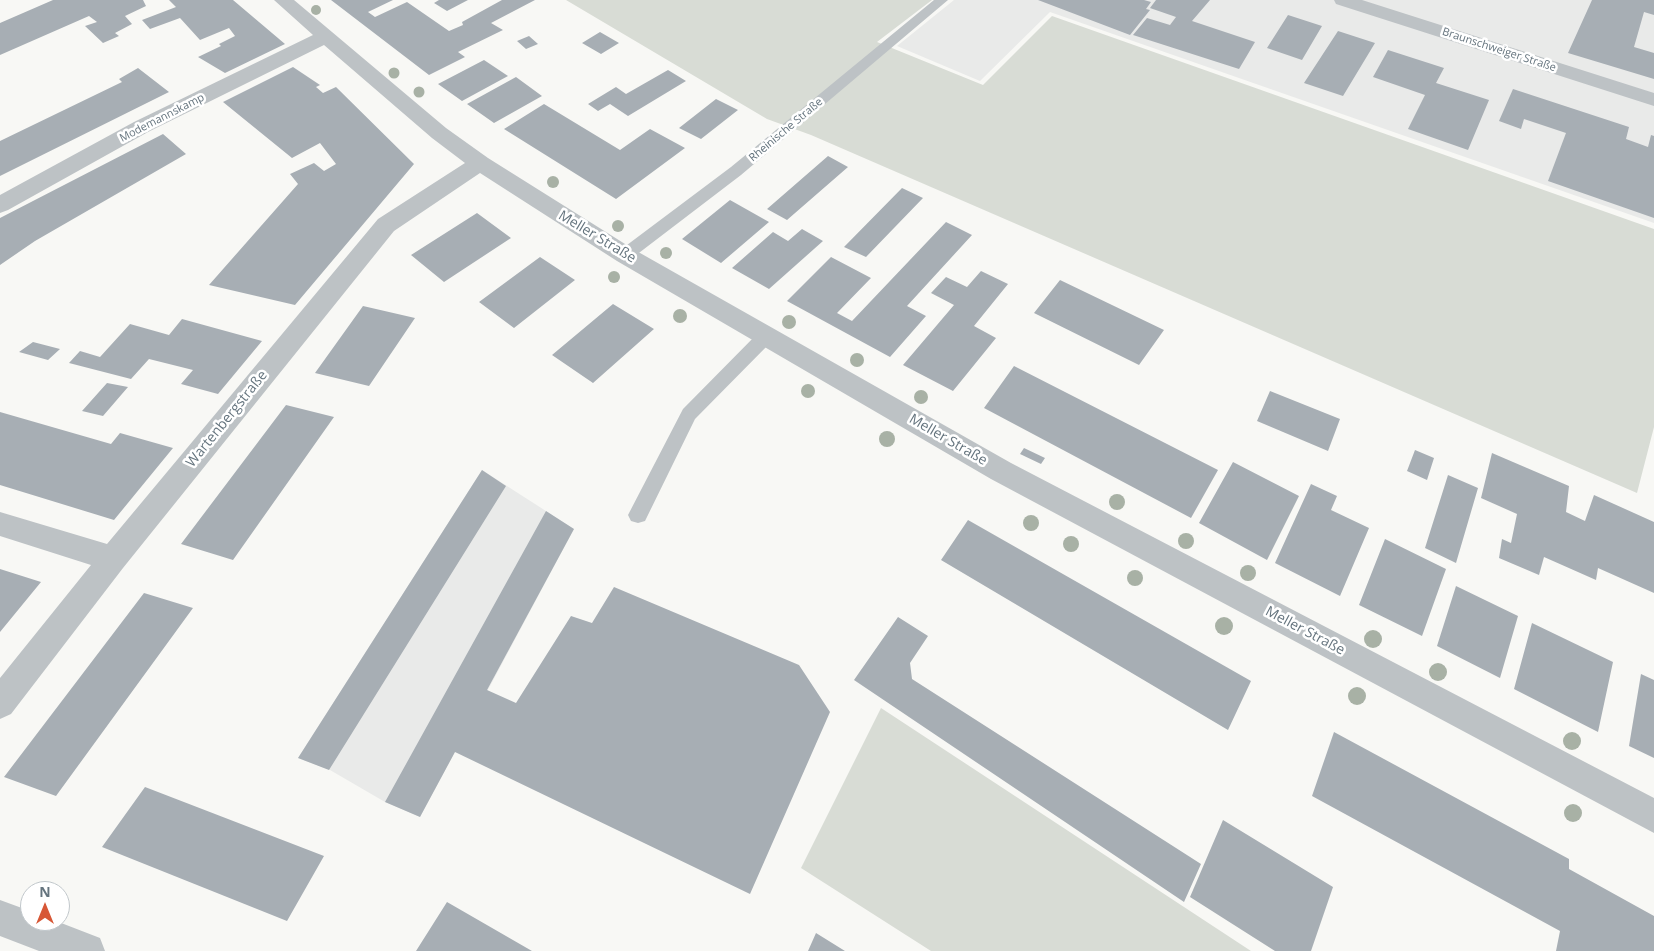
<!DOCTYPE html>
<meta charset="utf-8">
<style>
body{margin:0}
#map{position:relative;width:1654px;height:951px;overflow:hidden;background:#f8f8f5;font-family:"Open Sans",sans-serif}
canvas{display:block}
.north{position:absolute;left:20px;top:881px;width:50px;height:50px;box-sizing:border-box;background:#fff;border:1px solid #c1c7cb;border-radius:50%;rotate:0deg;font-size:14px;font-weight:700;line-height:20px;text-align:center;color:#65747e}
.north::after{content:'';display:block;margin:auto;width:18px;height:22px;background:#d75736;clip-path:polygon(50% 0,100% 100%,50% 72%,0 100%)}
</style>
<div id="map">
<canvas width="1654" height="951"></canvas>
<div class="north">N</div>
</div>
<script>
const ctx = document.querySelector('canvas').getContext('2d');
ctx.lineJoin = 'round';
function fill(path, color) {
  ctx.fillStyle = color;
  ctx.fill(path, 'evenodd');
}
function shape(rows) {
  const path = new Path2D();
  for (const r of rows) {
    path.moveTo(r[0], r[1]);
    for (let i = 2; i < r.length; i += 2) path.lineTo(r[i], r[i + 1]);
  }
  return path;
}
function write(font, color, halo, rows, align = 'center') {
  ctx.font = font + ' "Open Sans",sans-serif';
  ctx.lineWidth = 5;
  ctx.setLineDash([]);
  ctx.textBaseline = 'middle';
  ctx.strokeStyle = halo;
  ctx.fillStyle = color;
  for (const [text, x, y, turn = 0] of rows) {
    ctx.save();
    ctx.translate(x, y);
    ctx.rotate((+turn || 0) * Math.PI / 180);
    ctx.textAlign = isNaN(turn) ? turn : align;
    if (halo) ctx.strokeText(text, 0, 0);
    ctx.fillText(text, 0, 0);
    ctx.restore();
  }
}
fill(shape([
 [954,0,1654,0,1654,223,1050,12,980,81,897,46],
 [482,470,574,529,420,817,385,802,330,770,298,758]
]), '#e9eae9');
fill(shape([
 [566,0,932,0,877,42,983,85,1052,16,1654,229,1654,427,1637,493,811,135,767,119],
 [881,708,1251,951,931,951,801,868]
]), '#d8dcd5');
fill(shape([
 [53,0,143,0,146,6,125,16,132,24,115,33,119,36,103,43,85,26,97,22,89,16,0,55,0,23],
 [169,0,233,0,285,44,225,73,198,57,221,46,219,44,235,36,229,28,200,40,180,18,150,29,142,20,176,7],
 [331,0,393,0,368,12,375,17,407,2,449,31,463,25,462,22,502,0,535,0,491,23,503,30,458,52,465,57,429,75],
 [439,0,468,0,447,11,434,3],
 [1038,0,1144,0,1151,2,1146,9,1150,10,1130,35],
 [1156,0,1210,0,1192,21,1255,42,1239,69,1133,35,1147,18,1170,25,1176,17,1150,8],
 [1592,0,1654,0,1654,15,1644,12,1634,47,1654,53,1654,79,1568,53],
 [1288,15,1322,26,1302,60,1267,48],
 [1338,31,1375,43,1343,96,1304,83],
 [600,32,619,43,601,54,582,43],
 [529,36,538,44,526,49,517,41],
 [1388,50,1444,68,1436,83,1489,100,1468,150,1408,129,1425,95,1373,77],
 [484,60,508,76,462,101,438,84],
 [293,67,320,85,316,87,323,93,336,87,414,164,295,305,209,285,298,184,290,174,314,163,324,171,336,164,320,143,292,158,223,102],
 [138,68,169,92,0,176,0,141,122,82,119,79],
 [668,70,686,81,628,116,610,104,598,111,588,104,616,87,626,94],
 [516,77,542,96,494,123,467,104],
 [1513,89,1629,127,1626,139,1648,147,1651,135,1654,136,1654,218,1548,181,1566,133,1524,119,1521,129,1499,121],
 [716,99,738,110,701,139,679,128],
 [544,104,620,150,650,129,685,148,616,199,504,129],
 [163,134,186,154,35,241,0,265,0,218],
 [828,156,848,167,787,220,767,209],
 [902,188,923,198,866,257,844,247],
 [730,200,769,222,721,263,682,239],
 [477,213,511,238,444,282,411,255],
 [946,222,972,235,907,306,926,316,890,357,787,301,831,257,871,278,837,313,852,321],
 [802,229,823,241,769,289,732,268,773,232,788,241],
 [540,257,575,280,514,328,479,302],
 [981,271,1008,284,974,326,996,338,953,391,903,365,954,305,931,293,946,277,967,287],
 [1060,280,1164,330,1139,365,1034,313],
 [613,304,654,329,593,383,552,355],
 [363,306,415,318,369,386,315,373],
 [182,319,262,341,218,394,181,384,193,370,149,359,131,379,69,363,80,351,100,357,130,324,169,335],
 [33,342,60,349,48,360,19,352],
 [1014,366,1218,470,1191,518,984,408],
 [107,383,128,387,103,416,82,411],
 [1270,391,1340,419,1328,451,1257,421],
 [286,405,334,417,233,560,181,544],
 [0,412,111,444,120,433,173,448,114,520,0,485],
 [1024,448,1045,458,1041,464,1020,454],
 [1415,450,1434,458,1427,480,1407,471],
 [1492,453,1569,486,1566,512,1585,521,1594,495,1654,522,1654,593,1598,568,1596,580,1544,557,1539,575,1499,558,1502,539,1511,543,1517,514,1481,498],
 [1233,462,1299,496,1267,560,1199,523],
 [482,470,506,486,329,770,298,758],
 [1448,475,1478,488,1456,563,1425,548],
 [1311,484,1337,496,1331,510,1369,528,1340,596,1275,563],
 [546,511,574,529,487,690,516,703,571,616,592,623,614,587,799,665,830,712,750,894,455,752,420,817,385,802],
 [968,520,1251,681,1228,730,941,560],
 [1385,539,1446,569,1422,636,1359,605],
 [0,569,41,582,0,632],
 [1456,586,1518,616,1500,678,1437,646],
 [144,593,193,608,56,796,4,777],
 [898,617,928,636,910,663,912,679,1201,864,1184,902,854,680],
 [1532,623,1613,662,1598,732,1514,689],
 [1641,674,1654,680,1654,758,1629,746],
 [1334,732,1569,859,1569,869,1654,916,1654,951,1556,951,1560,931,1312,796],
 [145,787,324,856,287,921,102,847],
 [1223,820,1333,887,1311,951,1275,951,1190,897],
 [447,902,532,951,416,951],
 [816,933,845,951,808,951]
]), '#a7aeb4');
fill(shape([
 [934,0,948,0,741,175,631,259,619,259,617,255,619,251,731,167,934,0],
 [766,330,772,331,774,336,772,341,695,419,645,521,638,523,631,521,628,515,683,409,760,331,766,330]
]), '#bdc2c5');
fill(shape([
 [274,0,294,0,446,128,488,158,633,249,1011,463,1654,798,1654,833,991,479,617,261,480,173,394,231,123,568,11,714,0,719,0,678,91,565,0,536,0,512,107,544,378,219,465,163,432,138,324,45,148,132,8,210,0,213,0,195,134,122,313,35,274,0],
 [1334,0,1362,0,1654,93,1654,106,1336,4,1334,0],
 [0,900,30,911,30,921,56,921,100,938,105,951,39,951,0,936,0,900]
]), '#bdc2c5');
ctx.fillStyle = '#a8b1a5';
for (const [x, y, r] of [
 [316,10,5],
 [394,73,5.5],
 [419,92,5.5],
 [553,182,6],
 [618,226,6],
 [666,253,6],
 [614,277,6],
 [680,316,7],
 [789,322,7],
 [857,360,7],
 [808,391,7],
 [921,397,7],
 [887,439,8],
 [1117,502,8],
 [1031,523,8],
 [1186,541,8],
 [1071,544,8],
 [1248,573,8],
 [1135,578,8],
 [1224,626,9],
 [1373,639,9],
 [1438,672,9],
 [1357,696,9],
 [1572,741,9],
 [1573,813,9]
]) {
  ctx.beginPath();
  ctx.arc(x, y, r, 0, 2 * Math.PI);
  ctx.fill();
}
write('11px', '#65747e', '#fff', [
 ["Braunschweiger Straße",1499,50,18],
 ["Modemannskamp",162,118,-27],
 ["Rheinische Straße",786,130,-40]
]);
write('14px', '#65747e', '#fff', [
 ["Meller Straße",597,237,31],
 ["Wartenbergstraße",227,419,-51],
 ["Meller Straße",948,440,30],
 ["Meller Straße",1305,631,28]
]);
</script>
